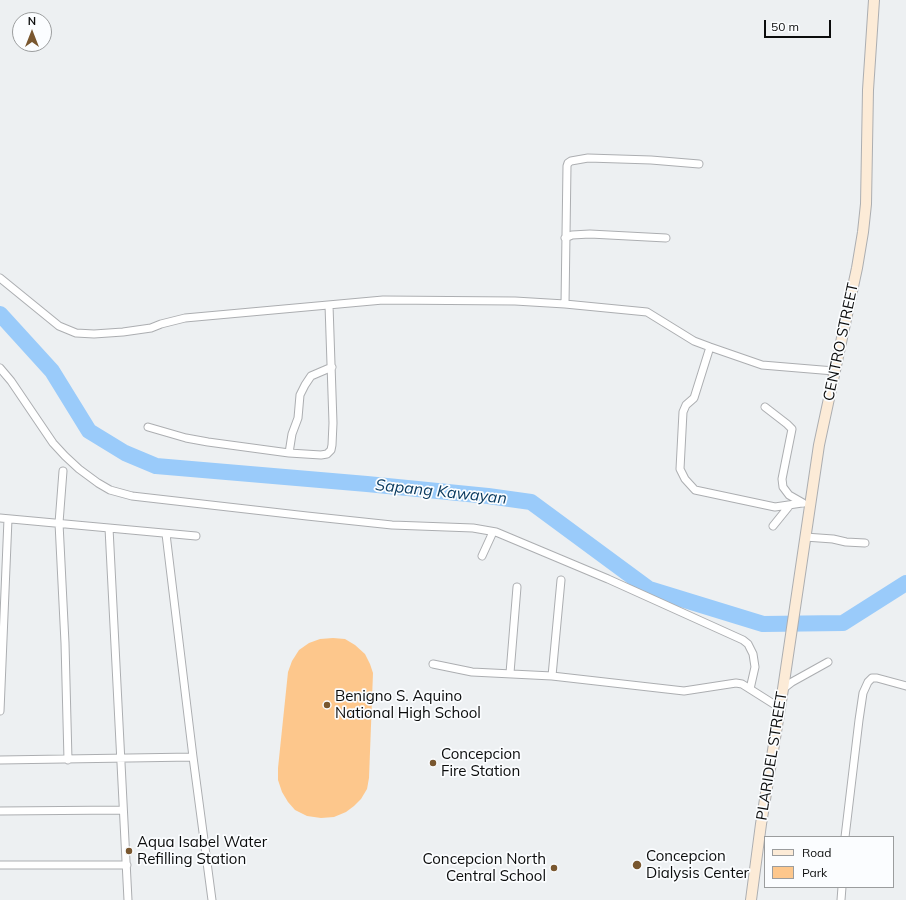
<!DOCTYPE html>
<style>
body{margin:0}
#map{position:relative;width:906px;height:900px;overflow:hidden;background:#edf0f2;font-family:Mulish,sans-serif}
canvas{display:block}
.legend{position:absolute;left:764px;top:836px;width:130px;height:52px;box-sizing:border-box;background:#fbfdff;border:1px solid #9b9d9e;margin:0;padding:5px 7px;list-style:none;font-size:12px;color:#0b0c0c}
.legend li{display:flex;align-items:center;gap:8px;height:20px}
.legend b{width:20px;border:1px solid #9b9d9e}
.north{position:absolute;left:12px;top:12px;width:40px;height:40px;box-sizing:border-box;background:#fbfdff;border:1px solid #9b9d9e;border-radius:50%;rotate:0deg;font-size:11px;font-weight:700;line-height:16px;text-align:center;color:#0b0c0c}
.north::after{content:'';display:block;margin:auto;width:14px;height:18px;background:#79572f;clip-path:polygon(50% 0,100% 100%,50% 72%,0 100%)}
.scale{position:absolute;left:764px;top:20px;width:67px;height:18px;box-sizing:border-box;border:2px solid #0b0c0c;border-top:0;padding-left:5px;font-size:12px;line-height:14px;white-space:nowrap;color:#0b0c0c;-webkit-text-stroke:3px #fbfdff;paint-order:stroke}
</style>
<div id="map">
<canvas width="906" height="900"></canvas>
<ul class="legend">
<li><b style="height:5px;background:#fcebd7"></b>Road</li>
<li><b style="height:11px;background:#fdc78c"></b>Park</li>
</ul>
<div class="north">N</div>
<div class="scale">50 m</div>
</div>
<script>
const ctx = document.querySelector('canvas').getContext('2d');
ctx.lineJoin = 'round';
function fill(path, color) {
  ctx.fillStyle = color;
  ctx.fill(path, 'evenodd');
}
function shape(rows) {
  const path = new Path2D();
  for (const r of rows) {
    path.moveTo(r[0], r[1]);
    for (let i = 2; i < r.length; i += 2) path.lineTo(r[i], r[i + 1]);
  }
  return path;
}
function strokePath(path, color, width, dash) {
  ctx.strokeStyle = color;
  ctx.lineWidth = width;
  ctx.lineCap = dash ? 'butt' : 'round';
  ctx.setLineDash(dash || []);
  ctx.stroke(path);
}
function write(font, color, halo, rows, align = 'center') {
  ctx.font = font + ' Mulish,sans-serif';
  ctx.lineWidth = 3.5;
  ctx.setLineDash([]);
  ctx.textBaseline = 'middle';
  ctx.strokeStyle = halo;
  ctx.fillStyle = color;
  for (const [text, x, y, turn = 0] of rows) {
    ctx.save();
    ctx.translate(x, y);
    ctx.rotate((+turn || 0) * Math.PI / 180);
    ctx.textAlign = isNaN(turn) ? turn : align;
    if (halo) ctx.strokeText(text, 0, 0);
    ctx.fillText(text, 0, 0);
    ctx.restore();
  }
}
fill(shape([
 [333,638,345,639,355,645,365,654,370,664,373,673,369,778,367,789,361,799,354,806,346,812,334,817,321,818,307,816,295,810,288,802,282,792,278,780,278,768,288,672,292,661,299,650,309,643,320,639]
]), '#fdc78c');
strokePath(shape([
 [0,314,52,371,89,431,125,453,156,466,367,484,488,496,531,502,649,589,763,624,843,623,906,583]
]), '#9acbfa', 16);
const street = shape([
 [565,238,572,235,590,234,666,238],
 [0,278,59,326,76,333,94,334,123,332,151,328,161,324,185,318,383,300,515,301,565,304,647,312,694,341,710,347,762,365,834,371],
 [565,304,567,166,568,163,571,161,588,158,651,160,699,164],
 [710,347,694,398,686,405,683,412,680,469,685,479,695,490,775,507,802,503],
 [0,368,11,381,53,443,65,456,79,469,98,483,110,490,132,496,307,516,392,525,473,528,496,532,608,579,743,640,748,644,753,654,755,667,750,689],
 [765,407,787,424,792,429,782,479,783,487,789,495,803,503],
 [148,427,186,438,208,442,289,453,321,455,327,454,331,450,332,445,333,423,329,305],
 [289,453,292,434,298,418,300,395,305,385,311,376,332,367],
 [63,471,59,523,65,643,68,760],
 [0,518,196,536],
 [773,526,790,505],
 [109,528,128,900],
 [166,534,193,757,212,900],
 [805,537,833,539,846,542,865,543],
 [482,556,493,532],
 [433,664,472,672,552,676,684,691,736,683,742,684,780,708],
 [510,673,517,587],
 [552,676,561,580],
 [783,689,792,682,828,662],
 [0,711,8,519],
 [0,760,193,757],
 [0,811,123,810],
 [845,837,859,720,863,693,868,682,872,678,877,678,906,686],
 [0,865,127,865],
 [841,900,842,887]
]);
const secondary = shape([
 [751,900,761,824,783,689,819,445,857,268,863,232,866,204,868,90,874,0]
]);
strokePath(street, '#acaeb1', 9);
strokePath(secondary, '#acaeb1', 12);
strokePath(street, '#fff', 7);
strokePath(secondary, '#fcebd7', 10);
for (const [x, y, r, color] of [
 [327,705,4,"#79572f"],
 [433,763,4,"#79572f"],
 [129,851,4,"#79572f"],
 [637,865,5,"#79572f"],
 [554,868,4,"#79572f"]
]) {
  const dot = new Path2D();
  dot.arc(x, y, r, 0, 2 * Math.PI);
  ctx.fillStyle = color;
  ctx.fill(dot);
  strokePath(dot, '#fbfdff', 1.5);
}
write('15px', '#0b0c0c', '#fbfdff', [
 ["CENTRO STREET",841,342,-78],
 ["PLARIDEL STREET",772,756,-81]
]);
write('15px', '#0b0c0c', '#fbfdff', [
 ["Benigno S. Aquino",335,696],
 ["National High School",335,713],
 ["Concepcion",441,754],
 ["Fire Station",441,771],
 ["Aqua Isabel Water",137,842],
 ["Refilling Station",137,859],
 ["Concepcion",646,856],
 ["Dialysis Center",646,873],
 ["Concepcion North",546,859,"right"],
 ["Central School",546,876,"right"]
], 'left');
write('italic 16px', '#0b3b60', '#fbfdff', [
 ["Sapang Kawayan",441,492,6]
]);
</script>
